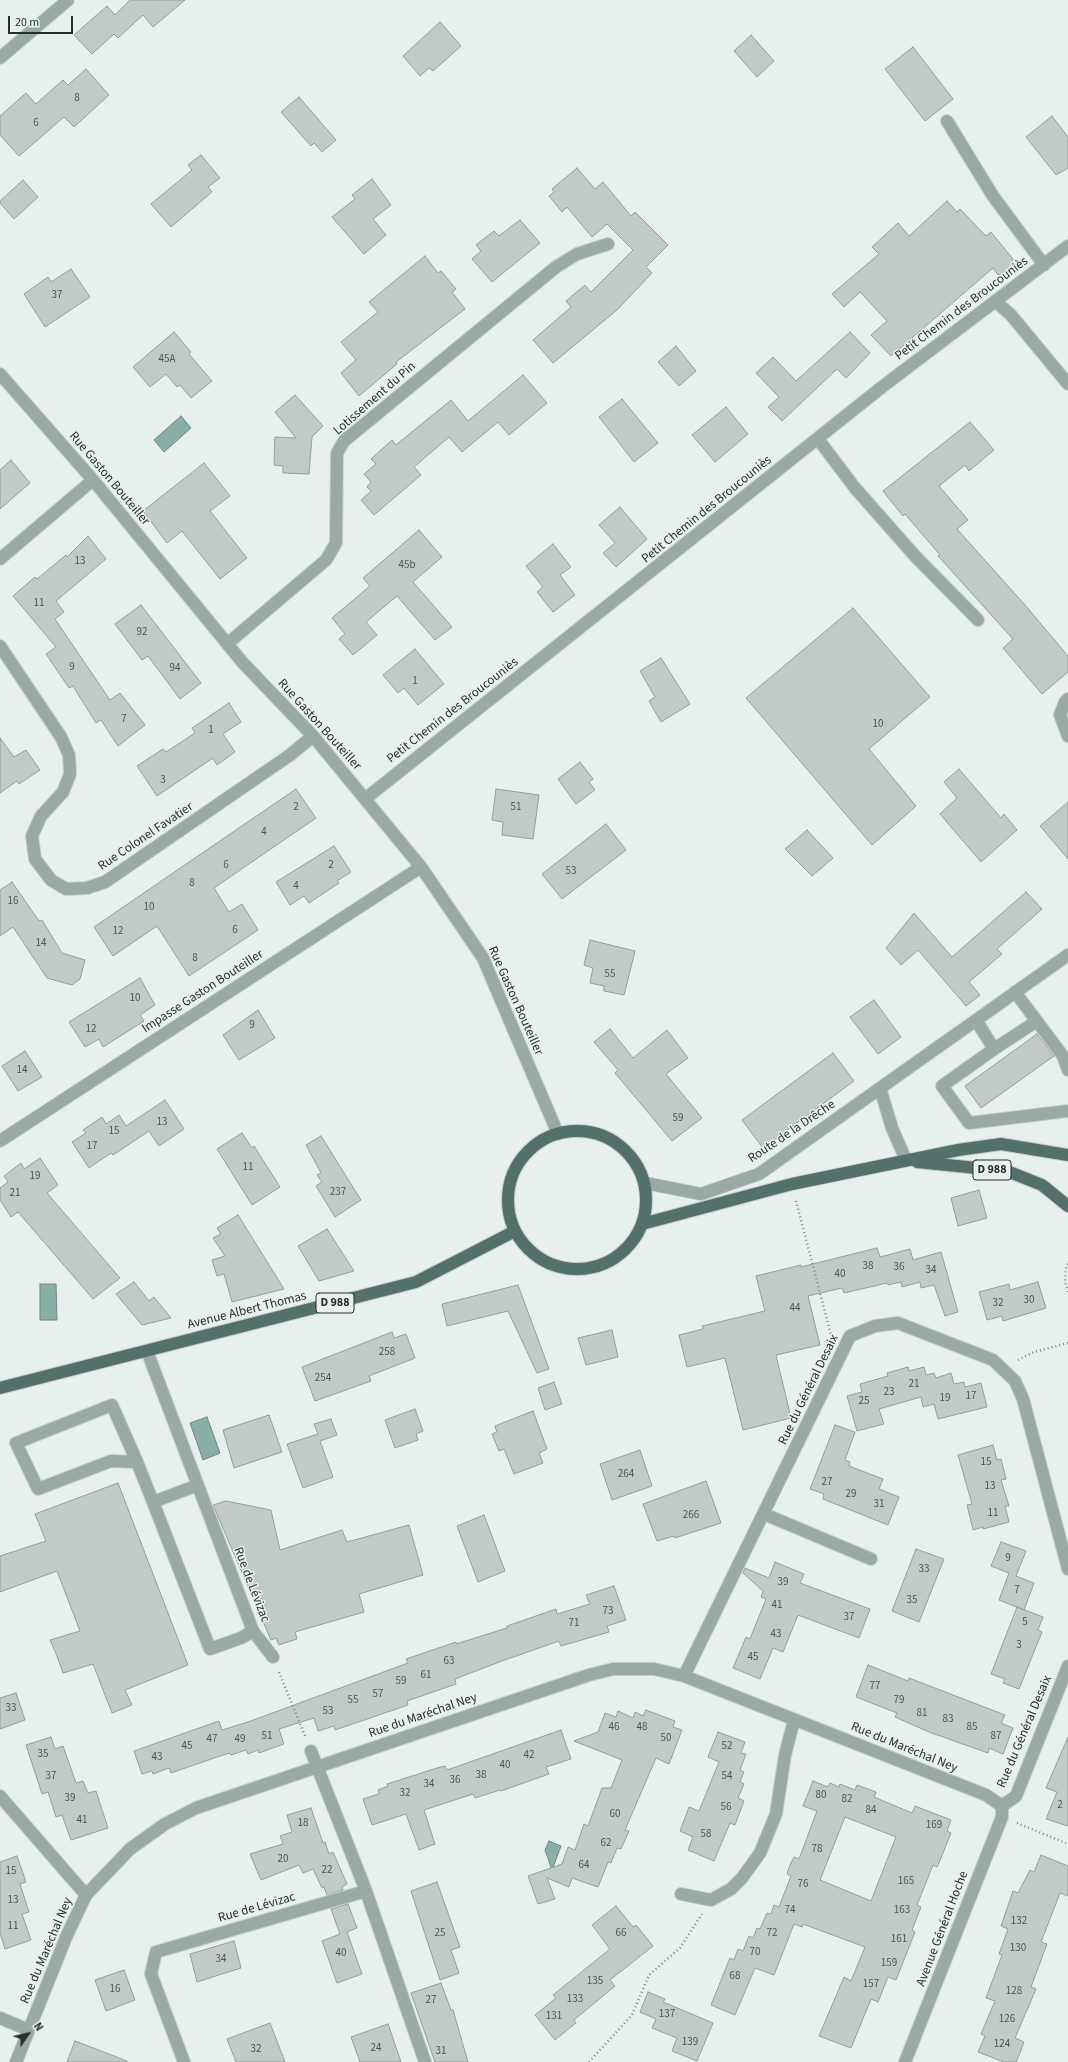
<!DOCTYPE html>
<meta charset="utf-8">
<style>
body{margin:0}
#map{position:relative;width:1068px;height:2062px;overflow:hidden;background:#e8f0ed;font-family:"Source Sans 3",sans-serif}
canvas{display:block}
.north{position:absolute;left:8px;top:2014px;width:40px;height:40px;-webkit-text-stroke:3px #e8f0ed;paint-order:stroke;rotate:56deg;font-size:11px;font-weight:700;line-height:16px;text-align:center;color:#292c2b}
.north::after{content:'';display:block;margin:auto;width:14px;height:18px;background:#292c2b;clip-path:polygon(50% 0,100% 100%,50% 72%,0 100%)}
.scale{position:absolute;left:8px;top:16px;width:65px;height:18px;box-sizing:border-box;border:2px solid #292c2b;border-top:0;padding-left:5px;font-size:12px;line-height:14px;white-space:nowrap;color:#292c2b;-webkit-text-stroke:3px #e8f0ed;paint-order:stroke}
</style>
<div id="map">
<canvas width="1068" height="2062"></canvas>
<div class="north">N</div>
<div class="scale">20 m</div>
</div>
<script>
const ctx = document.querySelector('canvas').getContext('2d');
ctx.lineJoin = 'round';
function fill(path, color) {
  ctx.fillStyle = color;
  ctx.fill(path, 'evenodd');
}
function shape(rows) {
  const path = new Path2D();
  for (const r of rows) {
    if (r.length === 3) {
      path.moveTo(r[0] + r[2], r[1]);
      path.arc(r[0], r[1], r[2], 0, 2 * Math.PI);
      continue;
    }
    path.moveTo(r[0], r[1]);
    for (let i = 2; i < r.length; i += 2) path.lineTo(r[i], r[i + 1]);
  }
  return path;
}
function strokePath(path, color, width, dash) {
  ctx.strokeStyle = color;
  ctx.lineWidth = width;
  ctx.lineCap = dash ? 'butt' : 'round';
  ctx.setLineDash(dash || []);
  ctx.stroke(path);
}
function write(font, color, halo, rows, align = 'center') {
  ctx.font = font + ' "Source Sans 3",sans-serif';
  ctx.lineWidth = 3;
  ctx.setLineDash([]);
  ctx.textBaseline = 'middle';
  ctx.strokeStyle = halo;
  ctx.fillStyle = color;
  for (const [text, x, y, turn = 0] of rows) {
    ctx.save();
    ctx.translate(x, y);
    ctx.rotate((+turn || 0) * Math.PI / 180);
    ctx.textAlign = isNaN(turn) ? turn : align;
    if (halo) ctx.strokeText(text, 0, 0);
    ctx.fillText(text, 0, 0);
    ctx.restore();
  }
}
const water = shape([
 [181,416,191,428,164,452,154,440,181,416],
 [40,1284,56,1284,57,1320,40,1320,40,1284],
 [207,1417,220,1453,203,1460,190,1423,207,1417],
 [549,1841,561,1846,552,1870,545,1850,549,1841]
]);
fill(water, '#8aafa6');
strokePath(water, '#6d8881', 1);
const building = shape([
 [130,0,185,0,153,27,143,15,118,38,114,34,92,54,74,35,107,6,115,15,130,0],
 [440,22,461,46,433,71,429,68,420,76,403,56,440,22],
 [751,35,774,61,757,77,734,51,751,35],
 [913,47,953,99,925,121,885,69,913,47],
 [86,69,109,95,74,127,64,117,19,156,0,135,0,116,26,93,36,104,63,80,68,85,86,69],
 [299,97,336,140,322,152,314,143,311,146,281,112,299,97],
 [1052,116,1068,137,1068,168,1056,175,1026,137,1052,116],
 [201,155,220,178,208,187,212,192,171,227,151,204,192,170,188,165,201,155],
 [577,168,595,189,603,182,631,216,635,212,668,245,646,267,652,273,617,310,553,363,533,340,571,307,566,301,585,285,591,292,633,250,607,224,592,237,567,207,562,212,549,196,554,192,552,189,577,168],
 [372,179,391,205,373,219,386,235,364,254,332,217,355,199,352,195,372,179],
 [23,180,38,197,14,219,0,203,0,201,23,180],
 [947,201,957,212,960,209,986,236,991,232,1017,264,998,275,993,268,891,356,871,335,887,321,860,292,844,307,832,294,879,254,872,247,898,223,909,236,947,201],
 [520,220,540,243,492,282,472,259,481,251,476,245,494,231,499,236,520,220],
 [425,256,438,273,441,271,456,289,452,292,465,309,396,362,397,364,359,396,341,373,356,360,341,342,378,312,369,302,425,256],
 [71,269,90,297,45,327,24,294,48,277,51,282,71,269],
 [174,332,191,352,189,354,212,381,191,398,180,385,177,387,166,374,150,387,133,367,174,332],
 [850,332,870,353,846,378,837,369,782,421,768,407,779,397,756,373,773,357,796,381,850,332],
 [676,346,696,371,679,386,658,362,676,346],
 [523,375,547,403,509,435,498,422,462,452,449,437,414,467,421,475,374,515,361,500,371,491,367,487,371,482,364,474,376,464,371,459,392,440,396,445,451,400,468,421,523,375],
 [295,395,323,426,312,437,309,474,283,473,283,466,274,465,275,437,296,438,275,412,295,395],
 [622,399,658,443,634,462,599,417,622,399],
 [726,407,748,434,715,462,692,435,726,407],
 [970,422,994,450,969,471,965,465,939,486,968,520,957,529,1025,605,1068,656,1068,672,1042,694,1003,648,1013,639,938,556,940,555,905,514,903,516,883,491,970,422],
 [11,460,30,483,0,509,0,470,11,460],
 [204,463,230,496,210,511,247,558,220,579,182,531,167,543,143,511,204,463],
 [620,507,647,539,616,567,603,553,615,543,599,525,620,507],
 [419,530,442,557,413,582,452,627,435,640,397,596,366,622,377,635,353,655,339,639,345,634,332,618,370,586,363,578,419,530],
 [88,536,106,559,56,601,64,612,55,619,110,700,120,693,145,725,118,746,101,720,96,723,73,686,69,688,46,654,56,647,13,596,35,577,37,579,66,555,67,557,88,536],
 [553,544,571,567,560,575,575,595,553,612,537,592,543,587,526,566,553,544],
 [141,605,201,683,180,699,148,656,142,660,115,624,141,605],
 [853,608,930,697,869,749,916,806,872,845,746,698,853,608],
 [415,649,444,684,418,705,404,688,398,693,383,675,415,649],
 [661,658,690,704,661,722,649,701,655,697,640,671,661,658],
 [229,703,241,722,223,734,235,752,217,765,213,758,157,796,137,766,163,749,166,752,195,733,192,728,229,703],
 [0,738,14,757,26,750,40,770,19,784,17,781,0,793,0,738],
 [580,762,593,779,589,782,595,790,576,804,558,779,580,762],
 [959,769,1001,818,1004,814,1017,830,981,862,940,814,957,798,944,782,959,769],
 [296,789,316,818,214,888,229,912,242,904,258,930,189,976,157,926,113,956,94,927,296,789],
 [496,789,539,795,533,839,502,835,503,822,492,820,496,789],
 [1068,802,1068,859,1040,826,1068,802],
 [606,824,626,850,562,899,542,874,606,824],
 [807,830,833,858,812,876,785,849,807,830],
 [334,846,351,872,337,881,339,883,309,903,304,896,290,905,276,882,334,846],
 [12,882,39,921,42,920,62,953,85,960,80,979,72,985,47,978,13,927,0,936,0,890,12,882],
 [1026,892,1042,909,997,949,1002,954,969,982,980,995,966,1006,918,950,901,965,886,948,914,913,952,957,1026,892],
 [590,940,635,951,624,995,604,991,604,986,590,983,593,968,584,965,590,940],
 [140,978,155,1005,140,1015,144,1021,103,1047,99,1039,85,1047,69,1022,140,978],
 [874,1000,901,1037,878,1054,850,1017,874,1000],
 [258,1010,275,1038,239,1060,223,1035,258,1010],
 [610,1029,633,1058,667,1030,688,1058,666,1074,702,1118,672,1141,615,1073,618,1070,594,1042,610,1029],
 [1037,1034,1054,1056,981,1108,965,1086,1037,1034],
 [25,1051,42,1077,18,1091,2,1066,25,1051],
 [833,1053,854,1081,763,1148,742,1120,833,1053],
 [165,1100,184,1129,159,1146,149,1131,113,1155,111,1153,89,1168,72,1142,86,1133,83,1130,102,1117,106,1124,119,1115,126,1126,165,1100],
 [242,1133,252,1148,254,1146,280,1187,252,1205,217,1149,242,1133],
 [321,1136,361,1200,335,1217,316,1186,322,1182,317,1175,321,1173,306,1145,321,1136],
 [40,1158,58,1185,47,1193,120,1278,93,1299,18,1212,11,1217,0,1200,0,1188,8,1182,4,1176,21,1163,24,1169,40,1158],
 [979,1190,987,1218,958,1226,951,1198,979,1190],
 [238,1215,284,1289,232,1302,224,1274,217,1276,212,1260,225,1256,213,1238,221,1234,217,1228,238,1215],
 [327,1229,354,1271,319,1281,298,1246,327,1229],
 [877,1248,880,1257,910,1249,913,1260,941,1252,958,1312,945,1316,934,1285,921,1288,920,1282,902,1287,901,1282,888,1285,887,1283,844,1293,842,1288,808,1296,820,1345,776,1355,791,1418,743,1430,725,1358,687,1367,679,1335,703,1329,702,1326,765,1311,756,1276,801,1265,801,1267,877,1248],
 [134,1282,149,1301,154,1297,171,1318,142,1325,116,1294,134,1282],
 [1038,1282,1046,1308,1003,1321,1002,1316,987,1320,979,1292,1009,1284,1010,1290,1038,1282],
 [518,1285,549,1369,537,1373,508,1311,447,1326,442,1304,518,1285],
 [612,1330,618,1357,586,1365,578,1338,612,1330],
 [392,1332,394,1338,406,1334,415,1358,369,1376,371,1381,315,1401,302,1367,392,1332],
 [908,1367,909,1371,924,1367,926,1375,934,1373,936,1378,951,1373,954,1384,964,1382,965,1387,981,1383,987,1407,938,1419,934,1404,923,1407,921,1397,879,1409,884,1424,857,1431,847,1396,862,1392,860,1384,888,1376,887,1373,908,1367],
 [554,1382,562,1404,545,1410,538,1388,554,1382],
 [415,1409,423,1431,416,1434,418,1440,395,1448,385,1420,415,1409],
 [533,1411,547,1449,539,1453,543,1463,514,1474,504,1449,499,1451,492,1434,497,1432,495,1426,533,1411],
 [269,1415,282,1452,234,1468,223,1430,269,1415],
 [331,1419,337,1435,320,1441,333,1477,303,1488,287,1444,318,1434,314,1424,331,1419],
 [835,1425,855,1432,845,1460,850,1462,849,1466,883,1479,879,1489,899,1497,888,1525,823,1499,824,1494,810,1489,835,1425],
 [993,1445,997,1460,1001,1459,1006,1479,1001,1480,1009,1506,1005,1506,1009,1522,983,1529,983,1527,973,1530,967,1505,972,1504,958,1455,993,1445],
 [640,1450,652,1486,612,1500,600,1464,640,1450],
 [706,1481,721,1523,675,1538,674,1536,657,1541,643,1504,706,1481],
 [118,1483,188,1665,125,1690,132,1705,112,1713,93,1664,63,1673,57,1656,50,1640,80,1631,57,1571,0,1592,0,1556,46,1541,35,1514,118,1483],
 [226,1501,271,1510,280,1550,342,1530,347,1542,409,1525,423,1575,359,1594,364,1612,295,1632,297,1639,279,1645,276,1638,271,1640,213,1505,226,1501],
 [484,1515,505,1571,478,1582,457,1526,484,1515],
 [1001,1542,1026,1551,1016,1576,1034,1583,1024,1610,999,1600,1009,1573,991,1566,1001,1542],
 [916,1549,944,1559,919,1622,892,1611,916,1549],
 [775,1562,804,1574,800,1583,870,1609,859,1638,798,1615,783,1652,773,1648,760,1679,733,1668,746,1637,750,1639,766,1599,761,1597,763,1591,743,1573,745,1568,769,1578,775,1562],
 [614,1586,626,1620,607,1626,609,1632,561,1646,559,1641,502,1661,455,1679,456,1684,407,1701,408,1705,335,1730,334,1726,318,1731,314,1718,279,1729,284,1744,259,1753,258,1750,248,1754,246,1750,231,1755,230,1753,220,1756,171,1773,169,1768,153,1774,152,1771,142,1774,134,1751,219,1721,222,1730,248,1722,408,1663,406,1659,456,1642,456,1644,507,1628,507,1626,556,1609,557,1614,590,1604,586,1595,614,1586],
 [1017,1607,1043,1617,1038,1630,1042,1632,1019,1689,1003,1683,1005,1679,991,1674,1017,1607],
 [868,1665,908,1681,909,1678,1005,1715,1001,1723,1013,1728,1003,1754,989,1748,988,1753,929,1732,895,1717,897,1713,856,1697,868,1665],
 [16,1693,25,1720,0,1729,0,1698,16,1693],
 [646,1710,675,1721,673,1727,682,1730,669,1764,656,1758,625,1830,629,1831,621,1849,617,1848,611,1863,608,1862,598,1887,572,1878,569,1887,547,1878,555,1899,538,1904,528,1876,562,1864,568,1847,575,1850,584,1824,588,1826,602,1788,611,1788,622,1760,574,1741,598,1732,605,1713,616,1717,618,1711,633,1718,635,1712,643,1716,646,1710],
 [561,1730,571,1759,546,1767,549,1774,501,1791,500,1790,475,1798,473,1794,424,1810,435,1844,419,1850,406,1814,372,1825,363,1799,379,1794,378,1790,388,1786,387,1784,437,1768,445,1766,447,1770,561,1730],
 [718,1732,745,1742,741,1753,746,1754,740,1770,744,1772,740,1782,744,1784,738,1798,744,1801,735,1825,730,1823,714,1861,688,1850,693,1837,680,1831,689,1807,699,1811,719,1762,708,1757,718,1732],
 [51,1737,55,1749,63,1746,76,1783,83,1781,88,1793,96,1791,108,1828,71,1840,62,1815,56,1817,48,1792,42,1794,26,1745,51,1737],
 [1068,1737,1068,1826,1046,1819,1057,1792,1046,1788,1068,1737],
 [813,1781,828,1787,830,1783,839,1787,840,1784,855,1790,857,1785,876,1792,874,1797,912,1813,915,1806,951,1820,947,1831,951,1833,941,1858,937,1867,933,1865,917,1905,921,1907,912,1930,915,1932,896,1980,888,1977,878,2002,871,1999,851,2048,819,2036,844,1977,851,1981,865,1947,803,1924,802,1927,794,1924,774,1975,755,1968,735,2015,711,2005,730,1958,734,1960,738,1949,743,1951,749,1936,753,1938,757,1928,760,1929,767,1913,771,1914,774,1905,779,1907,791,1876,787,1874,790,1865,794,1857,799,1859,817,1811,803,1806,813,1781],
 [845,1817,896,1837,871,1901,820,1880,845,1817],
 [311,1808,323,1843,325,1842,329,1854,333,1852,347,1884,342,1887,343,1890,327,1895,324,1887,322,1888,313,1869,303,1873,299,1865,261,1880,250,1854,283,1844,280,1836,292,1832,287,1815,311,1808],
 [1041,1855,1068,1866,1068,1896,1060,1893,1041,1942,1047,1944,1031,1987,1036,1989,1015,2038,1024,2042,1020,2053,1016,2062,1004,2062,978,2052,985,2036,981,2034,995,2001,986,1998,1002,1955,999,1954,1008,1929,1001,1926,1013,1891,1018,1893,1030,1870,1034,1872,1041,1855],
 [17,1856,26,1882,20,1884,29,1912,22,1914,31,1940,5,1949,0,1933,0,1862,17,1856],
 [437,1882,460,1947,451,1950,459,1973,440,1980,411,1891,437,1882],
 [348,1904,357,1928,347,1932,362,1974,337,1983,322,1941,340,1934,331,1909,348,1904],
 [616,1906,633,1927,636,1925,653,1946,610,1980,615,1986,574,2020,576,2023,555,2040,535,2015,556,1998,553,1995,610,1949,592,1925,616,1906],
 [234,1941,241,1968,197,1982,190,1954,234,1941],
 [124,1970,135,2000,106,2011,95,1980,124,1970],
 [441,1983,451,2010,453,2010,468,2062,435,2062,411,1993,441,1983],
 [648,1992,665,1999,663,2002,713,2023,697,2061,672,2051,677,2038,652,2028,656,2019,640,2012,648,1992],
 [270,2023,285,2062,236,2062,227,2039,270,2023],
 [388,2024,401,2062,360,2062,351,2037,388,2024],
 [75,2041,127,2061,127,2062,67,2062,75,2041]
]);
fill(building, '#c2cac8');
strokePath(building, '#959d9b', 1);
const minor = shape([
 [0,58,68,0],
 [947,121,993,196,1044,265],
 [995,301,1011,315,1068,384],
 [0,374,93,480,243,663,313,736,421,867,483,958,558,1134],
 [818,439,855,488,915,556,978,620],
 [0,559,93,480],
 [227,644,326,560,336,543,337,453,344,441,556,267,577,254,608,244],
 [0,646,61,737,69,755,70,774,63,792,41,816,32,836,35,859,51,880,66,889,87,888,105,882,290,755,313,736],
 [1068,699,1065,702,1060,715,1068,736],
 [365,799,882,387,1068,246],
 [1015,992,1063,1056,1068,1070],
 [976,1020,994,1049,942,1086,969,1123,1068,1111],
 [994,1049,1037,1021],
 [880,1088,892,1128,906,1160],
 [0,1141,421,867],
 [645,1183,701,1194,759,1174,1068,955],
 [147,1351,253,1631,273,1657],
 [137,1462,111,1461,38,1489,16,1443,112,1405,137,1462,153,1502,198,1485],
 [153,1502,210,1649,241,1638,253,1631],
 [764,1514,871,1559],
 [684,1676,850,1336,875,1326,898,1323,993,1360,1015,1381,1023,1399,1068,1569],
 [311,1751,366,1891,425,2062],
 [0,1796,86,1895],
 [1002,1806,1016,1796,1068,1666],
 [681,1894,711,1900,731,1889,742,1878,760,1853,776,1814,785,1755,794,1720],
 [0,2018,29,2030],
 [16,2062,67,1935,86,1895,130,1849,165,1824,196,1808,589,1675,613,1669,654,1669,684,1676,986,1795,1002,1806],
 [184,2062,151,1974,156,1952,366,1891],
 [905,2062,1002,1817,1002,1806]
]);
const major = shape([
 [577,1200,69],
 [917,1162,1007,1171,1042,1185,1068,1206],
 [642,1224,792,1184,958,1150,1001,1144,1068,1155],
 [0,1388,416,1282,515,1231]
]);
strokePath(minor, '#c6cdca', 14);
strokePath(major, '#c6cdca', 14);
strokePath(shape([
 [796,1201,831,1335],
 [1068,1264,1066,1267,1065,1281,1068,1292],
 [1018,1360,1034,1352,1068,1343],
 [279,1672,305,1736],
 [1017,1823,1068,1844],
 [589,2062,632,2015,649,1975,680,1948,702,1914]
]), '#848987', 2.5, [1, 3]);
strokePath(minor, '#99a9a5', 12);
strokePath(major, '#53716a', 12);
write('11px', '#4f5452', null, [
 ["8",77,99],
 ["6",36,124],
 ["37",57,296],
 ["45A",167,360],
 ["13",80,562],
 ["45b",407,566],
 ["11",39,604],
 ["92",142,633],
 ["9",72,668],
 ["94",175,669],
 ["1",415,682],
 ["7",124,720],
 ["10",878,725],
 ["1",211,731],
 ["3",163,781],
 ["2",296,808],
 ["51",516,808],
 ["4",264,833],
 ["6",226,866],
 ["2",331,866],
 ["53",571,872],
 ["8",192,884],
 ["4",296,887],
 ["16",13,902],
 ["10",149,908],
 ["6",235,931],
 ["12",118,932],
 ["14",41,944],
 ["8",195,959],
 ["55",610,975],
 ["10",135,999],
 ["9",252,1026],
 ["12",91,1030],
 ["14",22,1071],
 ["59",678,1119],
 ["13",162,1123],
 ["15",114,1132],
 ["17",92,1147],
 ["11",248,1168],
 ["19",35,1177],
 ["237",338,1193],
 ["21",15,1194],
 ["38",868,1267],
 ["36",899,1268],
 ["34",931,1271],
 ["40",840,1275],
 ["30",1029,1301],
 ["32",998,1304],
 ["44",795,1309],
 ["258",387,1353],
 ["254",323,1379],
 ["21",914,1385],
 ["23",889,1393],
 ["17",971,1397],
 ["19",945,1399],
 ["25",864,1402],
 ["15",986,1463],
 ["264",626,1475],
 ["27",827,1483],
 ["13",990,1487],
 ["29",851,1495],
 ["31",879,1505],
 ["11",993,1514],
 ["266",691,1516],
 ["9",1008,1559],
 ["33",924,1570],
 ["39",783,1583],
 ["7",1017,1591],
 ["35",912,1601],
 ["41",777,1606],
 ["73",608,1612],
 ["37",849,1618],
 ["5",1025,1623],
 ["71",574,1624],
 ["43",776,1635],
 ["3",1019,1646],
 ["45",753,1658],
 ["63",449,1662],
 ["61",426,1676],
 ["59",401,1682],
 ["77",875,1687],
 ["57",378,1695],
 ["55",353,1701],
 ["79",899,1701],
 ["33",11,1709],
 ["53",328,1712],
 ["81",922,1714],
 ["83",948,1720],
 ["46",614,1728],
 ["48",642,1728],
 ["85",972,1728],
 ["51",267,1737],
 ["87",996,1737],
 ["50",666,1739],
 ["47",212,1740],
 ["49",240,1740],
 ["45",187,1747],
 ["52",727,1747],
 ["35",43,1755],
 ["42",529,1756],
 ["43",157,1758],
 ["40",505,1766],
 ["38",481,1776],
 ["37",51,1777],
 ["54",727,1777],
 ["36",455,1781],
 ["34",429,1785],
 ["32",405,1794],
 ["80",821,1796],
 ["39",70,1799],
 ["82",847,1800],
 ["2",1060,1806],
 ["56",726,1808],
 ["84",871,1811],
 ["60",615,1815],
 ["41",82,1821],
 ["18",303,1824],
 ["169",934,1826],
 ["58",706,1835],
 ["62",606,1844],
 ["78",817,1850],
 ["20",283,1860],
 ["64",584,1866],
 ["22",327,1871],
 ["15",11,1872],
 ["165",906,1882],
 ["76",803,1885],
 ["13",13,1901],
 ["74",790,1911],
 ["163",902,1911],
 ["132",1019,1922],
 ["11",13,1927],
 ["25",440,1934],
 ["66",621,1934],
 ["72",772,1934],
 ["161",899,1940],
 ["130",1018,1949],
 ["70",755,1953],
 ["40",341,1954],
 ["34",221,1960],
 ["159",889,1964],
 ["68",735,1977],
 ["135",595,1982],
 ["157",871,1985],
 ["16",115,1990],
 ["128",1014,1992],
 ["133",575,2000],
 ["27",431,2001],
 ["137",667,2015],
 ["131",554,2017],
 ["126",1007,2020],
 ["139",690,2043],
 ["124",1002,2045],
 ["24",376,2049],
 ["32",256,2050],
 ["31",441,2052]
]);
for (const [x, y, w] of [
 [992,1170,38],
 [335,1303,38]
]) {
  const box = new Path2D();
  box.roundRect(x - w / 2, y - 10, w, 20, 3);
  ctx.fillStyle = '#e8f0ed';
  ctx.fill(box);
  strokePath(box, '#292c2b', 1);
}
write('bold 12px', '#292c2b', null, [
 ["D 988",992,1170],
 ["D 988",335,1303]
]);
write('13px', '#292c2b', '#e8f0ed', [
 ["Petit Chemin des Broucouniès",962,309,-37],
 ["Lotissement du Pin",375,399,-41],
 ["Rue Gaston Bouteiller",109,479,50],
 ["Petit Chemin des Broucouniès",707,510,-39],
 ["Petit Chemin des Broucouniès",453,711,-38],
 ["Rue Gaston Bouteiller",319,725,48],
 ["Rue Colonel Favatier",146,837,-34],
 ["Impasse Gaston Bouteiller",203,992,-33],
 ["Rue Gaston Bouteiller",515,1001,66],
 ["Route de la Drêche",792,1132,-34],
 ["Avenue Albert Thomas",247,1311,-14],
 ["Rue du Général Desaix",809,1390,-64],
 ["Rue de Lévizac",251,1585,69],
 ["Rue du Maréchal Ney",423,1716,-19],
 ["Rue du Général Desaix",1025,1732,-67],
 ["Rue du Maréchal Ney",904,1748,22],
 ["Rue de Lévizac",257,1908,-16],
 ["Avenue Général Hoche",943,1929,-69],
 ["Rue du Maréchal Ney",47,1951,-67]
]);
</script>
